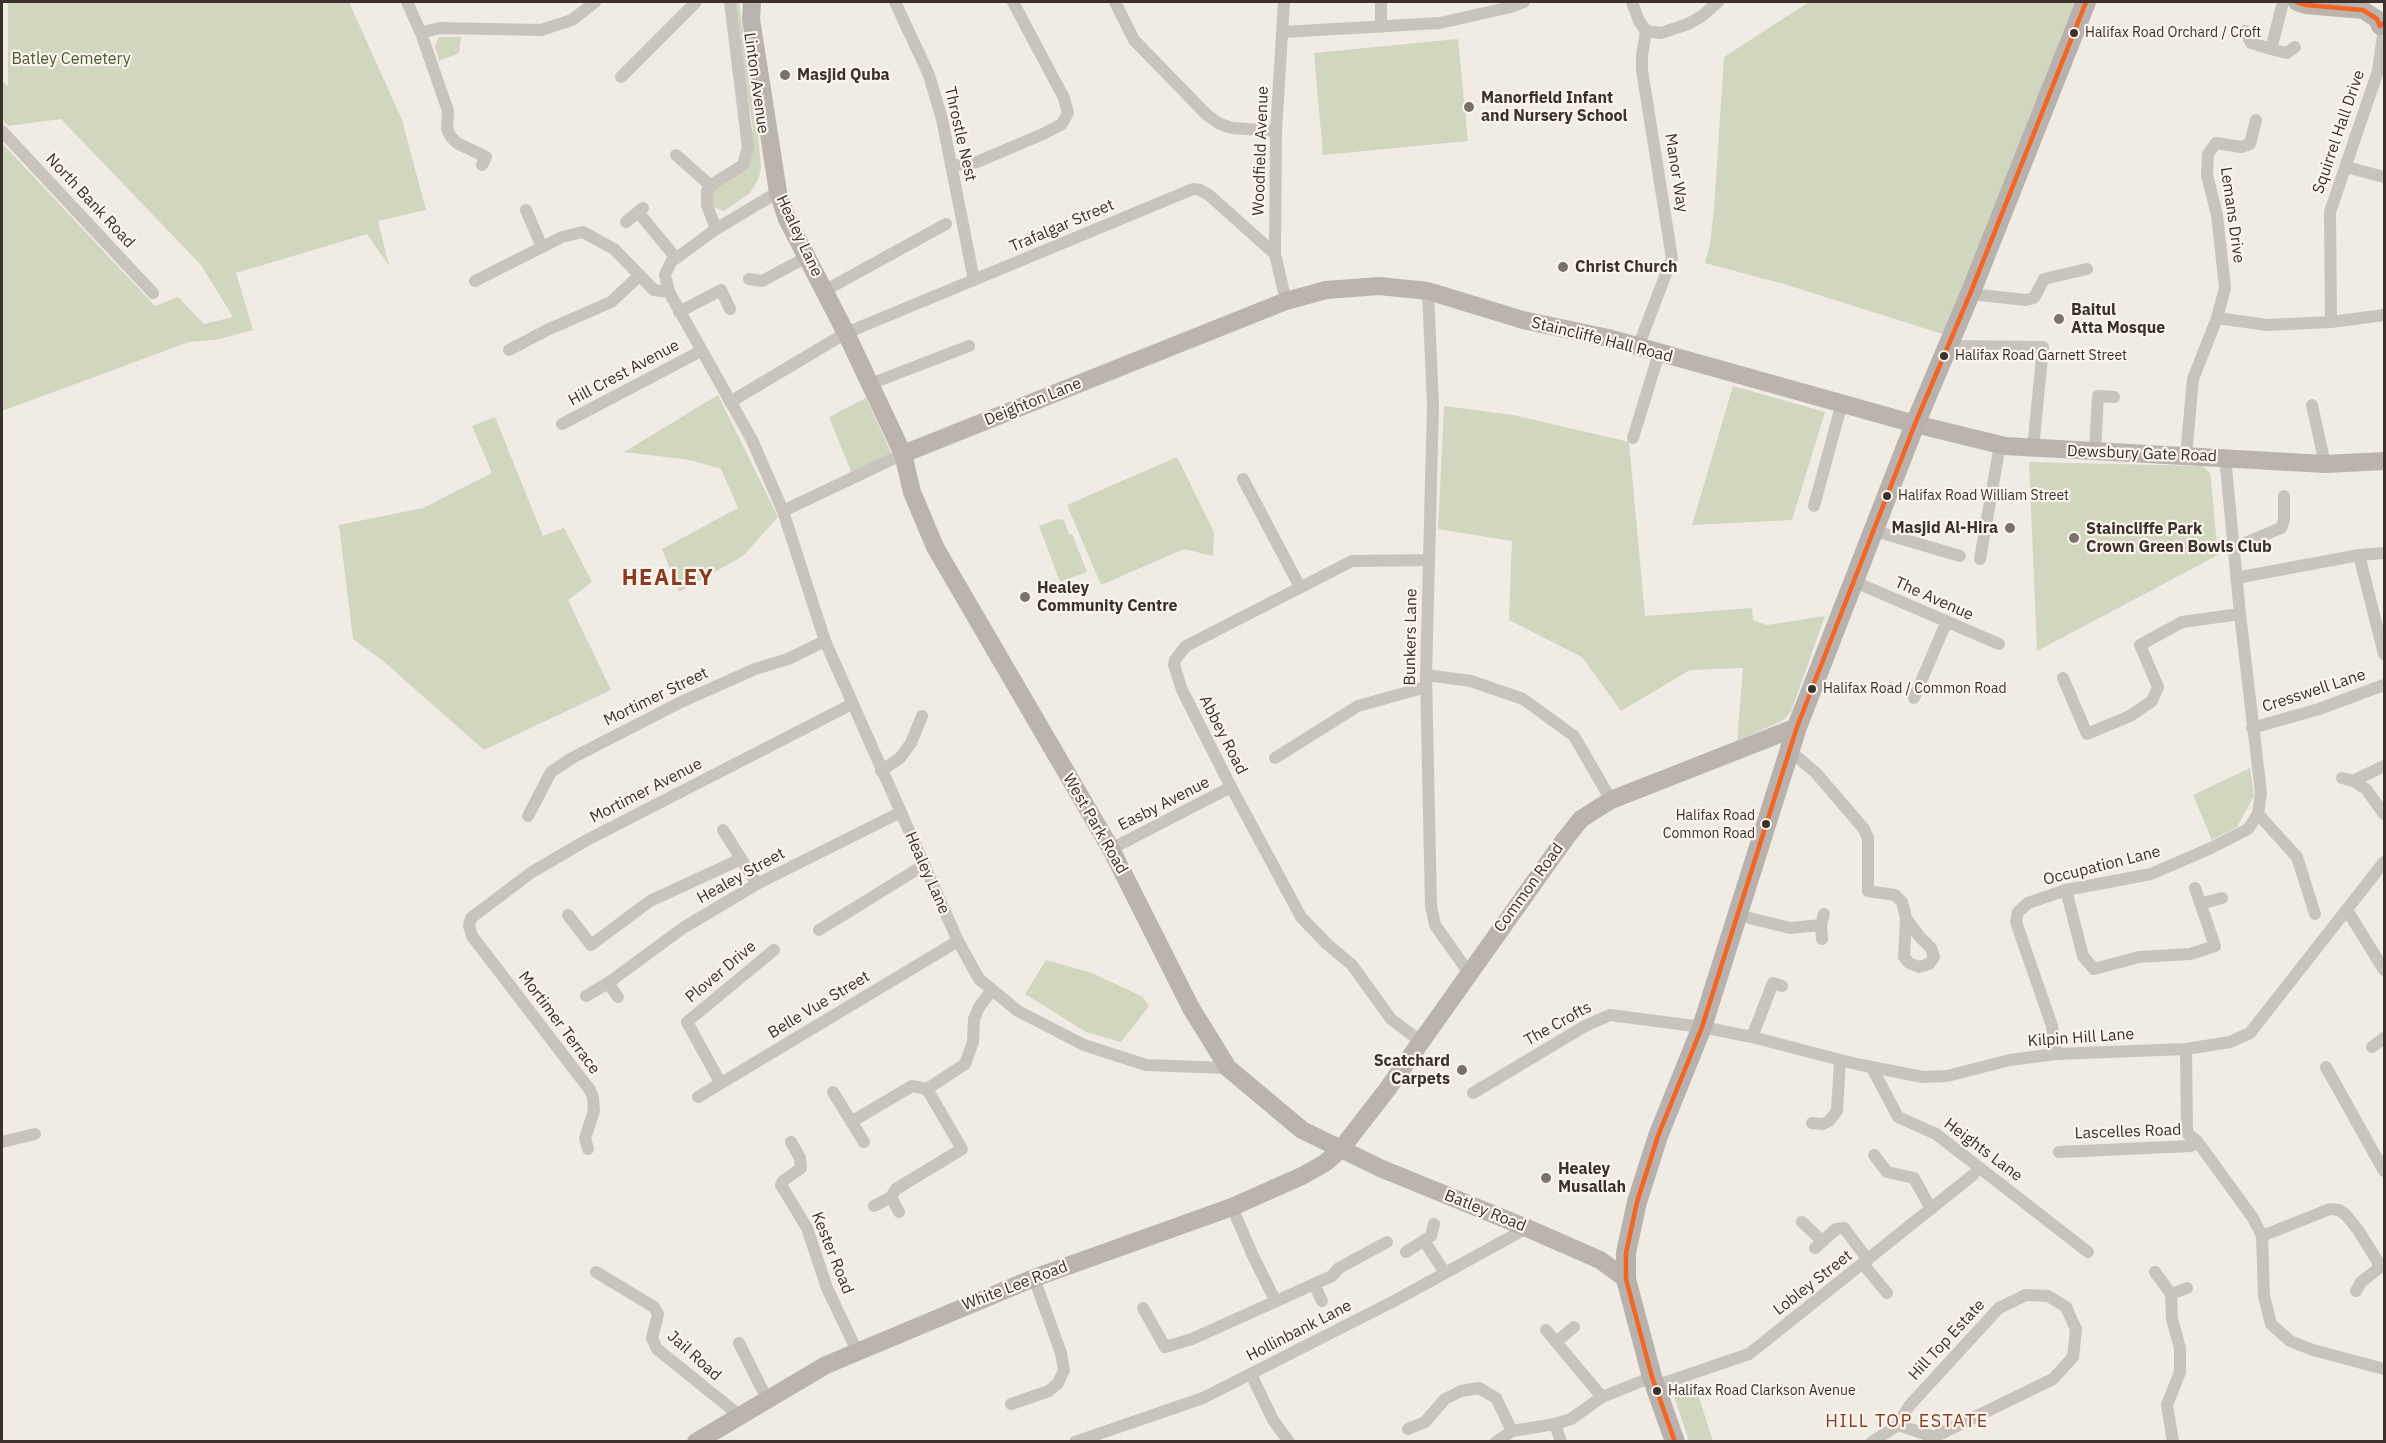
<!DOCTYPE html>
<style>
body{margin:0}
#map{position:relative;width:2386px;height:1443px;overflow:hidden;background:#f0ebe5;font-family:"IBM Plex Sans",sans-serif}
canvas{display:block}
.frame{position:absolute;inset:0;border:3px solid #3b302b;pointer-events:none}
</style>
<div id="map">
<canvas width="2386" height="1443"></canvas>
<div class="frame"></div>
</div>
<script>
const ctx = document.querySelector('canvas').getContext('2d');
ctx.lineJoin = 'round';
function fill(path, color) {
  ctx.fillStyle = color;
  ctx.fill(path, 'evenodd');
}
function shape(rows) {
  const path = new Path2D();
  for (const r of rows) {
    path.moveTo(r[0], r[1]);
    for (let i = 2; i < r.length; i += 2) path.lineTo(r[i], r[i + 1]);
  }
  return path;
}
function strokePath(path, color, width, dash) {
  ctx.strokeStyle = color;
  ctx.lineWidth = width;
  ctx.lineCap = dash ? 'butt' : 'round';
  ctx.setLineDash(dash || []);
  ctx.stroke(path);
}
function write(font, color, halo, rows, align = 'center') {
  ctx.font = font + ' "IBM Plex Sans",sans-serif';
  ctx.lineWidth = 4.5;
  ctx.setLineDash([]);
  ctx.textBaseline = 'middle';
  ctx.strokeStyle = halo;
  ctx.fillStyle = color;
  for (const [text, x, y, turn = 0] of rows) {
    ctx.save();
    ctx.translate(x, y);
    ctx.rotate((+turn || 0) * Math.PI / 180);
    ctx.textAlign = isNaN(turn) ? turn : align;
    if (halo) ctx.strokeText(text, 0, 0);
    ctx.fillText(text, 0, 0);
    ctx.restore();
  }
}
fill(shape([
 [8,2,349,2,402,120,426,210,378,221,389,266,367,234,236,273,253,330,215,340,189,342,2,411,2,143,155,306,178,297,204,324,233,317,201,265,61,119,8,126,2,119,2,81,8,86],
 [733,2,739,2,759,145,761,169,758,180,750,193,724,211,714,207,712,202,713,192,716,187,739,174,753,129],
 [1809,2,2074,2,2084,8,1952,337,1784,284,1705,263,1710,244,1714,210,1724,57],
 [439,37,461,37,459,53,439,61,435,46],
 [1458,39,1468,141,1323,155,1314,53],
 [1733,386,1825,412,1792,520,1692,525],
 [718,395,778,517,743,556,679,592,662,549,738,508,721,469,690,460,624,452],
 [866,398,891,452,888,457,852,474,829,417],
 [1444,406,1513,415,1629,442,1645,616,1752,608,1753,620,1767,625,1825,616,1791,712,1782,721,1737,741,1743,668,1690,670,1621,711,1582,657,1509,620,1512,541,1438,529],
 [495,417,543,536,564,528,592,582,568,600,611,690,484,750,382,660,353,639,339,525,423,508,492,473,472,426],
 [1177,457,1214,532,1213,556,1184,549,1101,585,1067,505],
 [2029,462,2202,466,2210,473,2211,480,2218,555,2037,651],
 [1058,519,1064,520,1069,534,1072,534,1087,572,1060,582,1039,526],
 [2250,768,2254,796,2237,827,2212,840,2193,795],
 [1046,960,1092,973,1143,997,1149,1006,1121,1042,1086,1032,1025,994],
 [1694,1382,1713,1441,1689,1441,1672,1390]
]), '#d1d6bf');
strokePath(shape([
 [407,2,421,33,448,111,447,129,451,137,457,143,486,157,482,165],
 [895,2,929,75,942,119,974,280],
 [1115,2,1134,40,1207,115,1220,124,1232,128,1276,131],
 [1284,2,1276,131,1275,254,1286,301],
 [1632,2,1639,21,1646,31,1642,55,1642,70,1672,258,1638,347],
 [2283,2,2271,49,2287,53,2295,47],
 [1381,27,1381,2],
 [1646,31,1661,33,1688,24,1702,16,1718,2],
 [2245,31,2251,43,2271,49],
 [1283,32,1440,23,1511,7,1524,2],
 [421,33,439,28,541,30,572,20,595,2],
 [621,77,696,2],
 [2,131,153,293],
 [676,155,711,186],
 [951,166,977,162,1043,134,1062,124,1068,113,1064,98,1013,2],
 [2346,167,2384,177],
 [778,192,716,229,671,262,665,275,669,292,752,440,783,511,825,641,958,941,979,979,1018,1011,1084,1045,1146,1065,1228,1068],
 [526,210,542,247],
 [638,212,676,258],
 [626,222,643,208],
 [716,229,707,205,707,191,714,183,743,165,748,148,730,2],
 [749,279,762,281,807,257],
 [475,281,562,237,583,232,614,249,654,290,669,292],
 [824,291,946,224],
 [1428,291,1433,405,1426,675,1431,906,1435,925,1469,973],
 [1970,294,2026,300,2034,298,2044,279,2087,269],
 [679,312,721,290,730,309],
 [2217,318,2267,325,2331,322,2384,315],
 [2331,322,2330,212,2378,71,2383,35,2380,26],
 [1949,346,2043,347,2033,449],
 [509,350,547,330,611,302,640,275],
 [870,384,969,346],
 [730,402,846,333,1193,189,1200,190,1209,195,1275,254],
 [2312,405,2325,464],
 [562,424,701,351],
 [1633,438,1659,353],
 [2095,452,2098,396,2114,397],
 [2186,456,2193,379,2217,318,2225,288,2217,215,2207,175,2208,154,2216,143,2241,147,2250,144,2256,120],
 [1243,479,1300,587],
 [1814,506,1842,403],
 [783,511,903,454],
 [1875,531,1960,556],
 [2233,548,2281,528,2284,520,2284,496],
 [2359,555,2384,654],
 [1980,559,2000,445],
 [2236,578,2359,555,2384,553],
 [1855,582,1999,644],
 [1426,675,1471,681,1523,699,1574,736,1611,800],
 [2063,678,2087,734,2130,716,2152,701,2158,687,2140,645,2182,622,2240,614],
 [1914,698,1946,623],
 [2252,728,2319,709,2384,685],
 [1789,750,1816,773,1864,829,1868,838,1868,891,1895,895,1902,902,1906,918,1904,957,1909,963,1919,967,1929,964,1934,957,1931,948,1919,936,1906,918],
 [1275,758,1358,706,1426,687],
 [881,771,900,758,911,743,922,716],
 [2342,778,2353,781,2366,789,2384,814],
 [2353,781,2384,766],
 [2258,814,2297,857,2315,914],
 [528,816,551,772,572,758,681,702,755,669,788,659,825,641],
 [723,830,757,884],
 [1111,849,1231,787],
 [2066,890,2083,956,2094,969,2139,957,2190,954,2215,946,2195,888],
 [2200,904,2222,898],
 [2347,910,2384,970],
 [568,915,591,945,650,901,741,859],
 [1737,915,1790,928,1821,925],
 [819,930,924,865],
 [1822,939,1821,925,1824,914],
 [608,983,618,997],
 [586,996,608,983,683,928,757,884,899,813],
 [1752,1037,1773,983,1782,986],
 [1420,1041,1391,1019,1352,965,1327,944,1301,917,1231,787,1182,690,1174,665,1175,660,1186,646,1352,561,1429,560],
 [2372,1047,2384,1038],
 [2186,1049,2187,1133,2197,1141,2253,1218,2262,1236,2264,1296,2271,1324,2290,1341,2313,1350,2384,1369],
 [2056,1054,2052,1026,2016,922,2018,912,2028,903,2066,890,2151,874,2211,848,2248,829,2258,814,2261,793,2240,614,2225,457],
 [2326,1067,2384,1171],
 [1872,1068,1898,1117,1936,1134,2088,1252],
 [720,1082,687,1022,774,950],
 [833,1092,864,1142],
 [1473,1093,1585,1026,1610,1015,1702,1027,1752,1037,1856,1064,1923,1077,1947,1076,2010,1060,2056,1054,2186,1049,2230,1042,2250,1033,2384,862],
 [698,1097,958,941],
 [851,1122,912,1086,927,1089,965,1064,973,1042,974,1019,979,1007,992,990],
 [1812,1123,1823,1124,1829,1121,1837,1111,1840,1060],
 [2,1142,35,1134],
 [791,1142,800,1158,801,1168,783,1181,781,1185,807,1228,827,1288,857,1351],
 [588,1149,585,1138,594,1111,593,1098,590,1090,472,936,469,926,471,918,532,872,587,840,852,704],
 [2059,1152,2191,1146,2197,1141],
 [1874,1155,1887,1172,1914,1178,1931,1209],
 [891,1197,899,1212],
 [874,1206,891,1197,896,1189,962,1149,927,1089],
 [1232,1207,1253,1256,1275,1300],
 [1802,1222,1821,1240],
 [2262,1236,2330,1209,2339,1210,2346,1215,2358,1230,2378,1262,2378,1269,2361,1282,2356,1291],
 [1425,1242,1445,1273],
 [1815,1248,1836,1229,1844,1228,1868,1260],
 [1406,1252,1431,1236,1434,1224],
 [1863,1264,1887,1293],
 [596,1272,654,1307,658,1314,652,1338,657,1349,739,1415],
 [2155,1272,2171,1294,2187,1288],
 [1314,1284,1322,1301],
 [2171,1294,2172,1319,2180,1348,2180,1372,2167,1405,2173,1442],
 [1143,1308,1165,1347,1192,1339,1332,1276,1339,1268,1387,1242],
 [1546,1330,1602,1397],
 [1556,1342,1574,1327],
 [739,1343,767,1399],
 [1251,1374,1273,1420,1289,1442],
 [1655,1386,1749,1354,1973,1175],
 [1011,1404,1049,1391,1058,1383,1064,1370,1061,1353,1034,1278],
 [1555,1424,1561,1442],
 [1408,1429,1425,1422,1445,1399,1461,1391,1479,1388,1496,1398,1512,1431],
 [1075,1442,1203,1398,1396,1300,1527,1228],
 [1496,1442,1512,1431,1555,1424,1571,1419,1602,1397,1652,1377],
 [1872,1442,1898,1425,1909,1406,1999,1308,2026,1295,2048,1296,2066,1307,2076,1329,2073,1357,2053,1379,1934,1437,1898,1425]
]), '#c9c3be', 12);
strokePath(shape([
 [752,2,751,19,778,192,787,219,846,333,903,454,912,492,935,547,1111,849,1191,1008,1228,1068,1302,1130,1380,1168,1527,1228,1600,1260,1626,1279],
 [2297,2,2306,5,2363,10,2377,19,2380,26,2384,23],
 [903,454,1286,301,1326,290,1379,286,1428,291,1523,320,1608,338,1915,424,2005,446,2325,464,2384,461],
 [696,1442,826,1365,1034,1278,1232,1207,1302,1176,1325,1163,1341,1149,1386,1091,1565,839,1581,819,1611,800,1797,727]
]), '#bab3ae', 18);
strokePath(shape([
 [1675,1442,1652,1377,1626,1279,1626,1253,1637,1202,1658,1136,1702,1027,1797,727,1915,424,1970,294,2086,2]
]), '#b8b1ad', 20);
strokePath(shape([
 [2297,2,2306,5,2363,10,2377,19,2380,26,2384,23],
 [1675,1442,1652,1377,1626,1279,1626,1253,1637,1202,1658,1136,1702,1027,1797,727,1915,424,1970,294,2086,2]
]), '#f26522', 4.5);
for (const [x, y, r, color] of [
 [2074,33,5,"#3b302b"],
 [785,75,6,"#7a716c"],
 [1469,107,6,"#7a716c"],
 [1563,267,6,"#7a716c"],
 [2059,319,6,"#7a716c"],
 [1944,356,5,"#3b302b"],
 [1887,496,5,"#3b302b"],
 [2010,528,6,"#7a716c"],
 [2074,538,6,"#7a716c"],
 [1025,597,6,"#7a716c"],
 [1812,689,5,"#3b302b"],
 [1766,824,5,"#3b302b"],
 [1462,1070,6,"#7a716c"],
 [1546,1178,6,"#7a716c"],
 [1657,1391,5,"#3b302b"]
]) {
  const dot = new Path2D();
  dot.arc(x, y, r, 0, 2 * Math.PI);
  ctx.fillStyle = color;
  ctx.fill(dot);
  strokePath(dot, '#fbf5ee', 2);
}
write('14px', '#3b302b', '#fbf5ee', [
 ["Halifax Road Orchard / Croft",2085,33],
 ["Halifax Road Garnett Street",1955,356],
 ["Halifax Road William Street",1898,496],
 ["Halifax Road / Common Road",1823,689],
 ["Halifax Road",1755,816,"right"],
 ["Common Road",1755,834,"right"],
 ["Halifax Road Clarkson Avenue",1668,1391]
], 'left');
write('16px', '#4a5a2e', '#fbf5ee', [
 ["Batley Cemetery",71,59]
]);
write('bold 16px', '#3b302b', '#fbf5ee', [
 ["Masjid Quba",797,75],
 ["Manorfield Infant",1481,98],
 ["and Nursery School",1481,116],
 ["Christ Church",1575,267],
 ["Baitul",2071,310],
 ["Atta Mosque",2071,328],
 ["Masjid Al-Hira",1998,528,"right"],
 ["Staincliffe Park",2086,529],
 ["Crown Green Bowls Club",2086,547],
 ["Healey",1037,588],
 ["Community Centre",1037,606],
 ["Scatchard",1450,1061,"right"],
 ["Carpets",1450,1079,"right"],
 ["Healey",1558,1169],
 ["Musallah",1558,1187]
], 'left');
write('16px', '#3b302b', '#fbf5ee', [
 ["Linton Avenue",756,83,82],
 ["Squirrel Hall Drive",2339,132,-71],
 ["Throstle Nest",960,134,77],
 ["Woodfield Avenue",1261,151,-88],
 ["Manor Way",1676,173,81],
 ["North Bank Road",90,201,47],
 ["Lemans Drive",2232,215,82],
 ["Trafalgar Street",1062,226,-23],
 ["Healey Lane",799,236,65],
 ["Staincliffe Hall Road",1602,340,14],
 ["Hill Crest Avenue",624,373,-28],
 ["Deighton Lane",1033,402,-22],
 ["Dewsbury Gate Road",2142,454,2],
 ["The Avenue",1934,599,24],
 ["Bunkers Lane",1411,637,-89],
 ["Cresswell Lane",2314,691,-18],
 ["Mortimer Street",656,697,-26],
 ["Abbey Road",1223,735,63],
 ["Mortimer Avenue",646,791,-27],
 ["Easby Avenue",1164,804,-27],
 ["West Park Road",1095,824,60],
 ["Occupation Lane",2102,866,-14],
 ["Healey Lane",927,873,66],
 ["Healey Street",741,876,-29],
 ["Common Road",1529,888,-54],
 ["Plover Drive",721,972,-40],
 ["Belle Vue Street",819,1005,-31],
 ["Mortimer Terrace",559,1023,53],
 ["The Crofts",1558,1024,-29],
 ["Kilpin Hill Lane",2081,1038,-4],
 ["Lascelles Road",2128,1132,-2],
 ["Heights Lane",1983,1150,37],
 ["Batley Road",1485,1211,22],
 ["Kester Road",832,1253,68],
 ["Lobley Street",1813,1283,-38],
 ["White Lee Road",1015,1286,-21],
 ["Hollinbank Lane",1299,1331,-27],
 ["Hill Top Estate",1947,1340,-47],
 ["Jail Road",694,1356,42]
]);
ctx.letterSpacing = '1.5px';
write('18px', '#8c3b22', '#fbf5ee', [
 ["HILL TOP ESTATE",1907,1422]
]);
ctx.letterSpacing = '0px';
ctx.letterSpacing = '1.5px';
write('bold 22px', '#8c3b22', '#fbf5ee', [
 ["HEALEY",668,579]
]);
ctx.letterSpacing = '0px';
</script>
